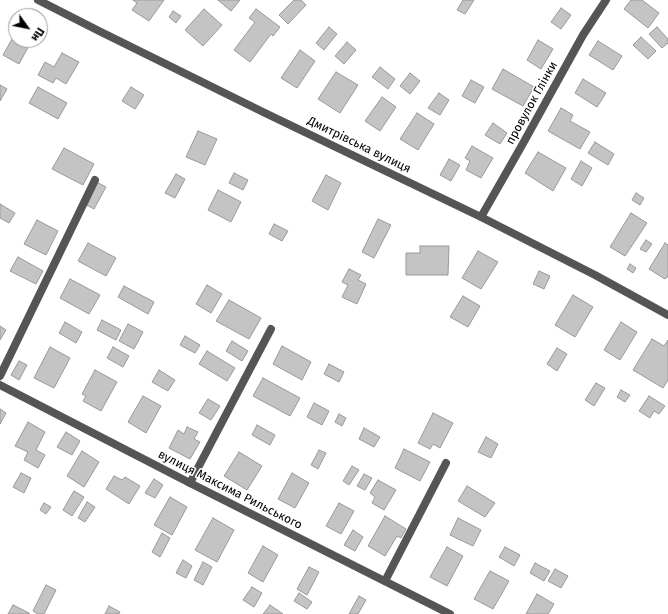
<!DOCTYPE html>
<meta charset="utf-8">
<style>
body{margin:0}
#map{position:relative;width:668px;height:614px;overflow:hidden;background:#fff;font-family:"Fira Sans",sans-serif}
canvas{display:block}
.north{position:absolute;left:8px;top:8px;width:40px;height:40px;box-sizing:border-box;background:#fff;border:1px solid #999;border-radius:50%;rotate:123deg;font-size:11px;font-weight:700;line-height:16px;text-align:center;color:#000}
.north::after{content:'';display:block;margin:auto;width:14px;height:18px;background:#000;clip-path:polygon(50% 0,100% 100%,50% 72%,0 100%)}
</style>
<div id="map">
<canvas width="668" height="614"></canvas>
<div class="north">Пн</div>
</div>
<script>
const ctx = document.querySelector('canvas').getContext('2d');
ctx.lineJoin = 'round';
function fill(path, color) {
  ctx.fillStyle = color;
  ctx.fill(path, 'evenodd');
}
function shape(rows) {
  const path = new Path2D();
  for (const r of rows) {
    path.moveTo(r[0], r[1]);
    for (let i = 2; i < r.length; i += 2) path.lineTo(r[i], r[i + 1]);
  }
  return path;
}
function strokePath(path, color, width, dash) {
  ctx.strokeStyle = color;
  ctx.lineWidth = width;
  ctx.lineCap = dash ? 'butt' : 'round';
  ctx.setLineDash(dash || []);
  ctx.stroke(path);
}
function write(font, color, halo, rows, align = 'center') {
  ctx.font = font + ' "Fira Sans",sans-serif';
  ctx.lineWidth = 3;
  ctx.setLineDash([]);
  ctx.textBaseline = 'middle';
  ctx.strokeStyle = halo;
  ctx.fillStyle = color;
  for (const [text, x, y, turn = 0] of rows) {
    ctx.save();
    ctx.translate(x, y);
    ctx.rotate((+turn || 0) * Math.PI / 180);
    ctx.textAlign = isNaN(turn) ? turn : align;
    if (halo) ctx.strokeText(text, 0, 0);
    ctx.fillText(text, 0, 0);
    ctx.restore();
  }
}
const building = shape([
 [133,0,164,0,149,21,132,10,137,3,133,0],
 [218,0,240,0,231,11,218,0],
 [294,0,301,0,306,5,288,24,279,15,294,0],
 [463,0,474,0,465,14,457,10,463,0],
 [631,0,642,0,659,13,648,28,624,9,631,0],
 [561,8,571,15,561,29,551,22,561,8],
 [204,9,222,25,203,46,185,30,204,9],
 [256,9,280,27,273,36,271,34,250,62,234,50,255,22,249,18,256,9],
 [173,11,181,16,176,23,169,17,173,11],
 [329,27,337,34,324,50,316,43,329,27],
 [657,27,668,39,668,43,662,48,649,34,657,27],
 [16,32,16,40,32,40,19,64,3,55,16,32],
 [641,37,656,51,648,59,633,45,641,37],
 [538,40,553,49,541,69,527,60,538,40],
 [598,41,622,56,613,70,589,55,598,41],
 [347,42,356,50,344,64,335,56,347,42],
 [300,50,315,61,297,88,281,78,300,50],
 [62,53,79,62,66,84,56,78,53,83,38,75,45,62,54,67,62,53],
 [380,67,395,79,388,89,372,77,380,67],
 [503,69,534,87,523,106,492,89,503,69],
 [336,72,358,85,340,113,318,99,336,72],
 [410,73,420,81,410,94,400,86,410,73],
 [583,79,606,93,597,107,575,93,583,79],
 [471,80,484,87,475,103,462,96,471,80],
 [0,85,7,89,0,101,0,85],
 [38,87,67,103,58,119,29,103,38,87],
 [131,87,144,95,135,109,122,101,131,87],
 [439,93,449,100,440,115,428,108,439,93],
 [382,97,396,107,380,131,365,121,382,97],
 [561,108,573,115,570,121,590,132,580,149,548,131,561,108],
 [417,113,434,124,418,150,400,139,417,113],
 [493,123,507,133,500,144,485,135,493,123],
 [198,131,217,139,205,165,186,157,198,131],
 [595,142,614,154,608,165,588,153,595,142],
 [472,146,493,158,481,178,466,170,470,161,465,158,472,146],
 [64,148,94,164,83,185,52,169,64,148],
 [538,152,566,168,553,191,525,173,538,152],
 [449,159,460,165,451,181,440,175,449,159],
 [581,161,592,168,582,186,571,179,581,161],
 [234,173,248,180,243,190,229,183,234,173],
 [176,174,185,179,175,198,165,193,176,174],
 [326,175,341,183,328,210,312,201,326,175],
 [93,180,106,187,94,209,81,202,93,180],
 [218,190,241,202,231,222,208,210,218,190],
 [636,193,644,198,640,205,632,200,636,193],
 [0,204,15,213,9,223,0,218,0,204],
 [631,213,647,223,625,256,610,247,631,213],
 [378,219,391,225,374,258,362,252,378,219],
 [37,220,58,231,46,255,24,244,37,220],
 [274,224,288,231,282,241,269,234,274,224],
 [646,240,652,244,646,252,640,249,646,240],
 [88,243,116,258,106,276,78,261,88,243],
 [665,243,668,245,668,277,667,277,665,279,649,269,665,243],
 [420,246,449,246,448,275,406,275,406,253,420,253,420,246],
 [478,251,498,262,481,289,462,278,478,251],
 [18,257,43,271,36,284,10,271,18,257],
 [630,264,636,268,633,273,627,269,630,264],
 [349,269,361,275,358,280,366,284,357,304,342,297,348,285,342,282,349,269],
 [539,271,550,276,544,289,533,284,539,271],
 [70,279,100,295,89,314,60,298,70,279],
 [207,285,222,294,211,313,196,304,207,285],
 [124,286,154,302,148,314,118,297,124,286],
 [573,295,593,307,575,337,555,325,573,295],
 [463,296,480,306,468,327,450,317,463,296],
 [229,300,261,318,249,339,216,321,229,300],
 [102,320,121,330,116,340,97,330,102,320],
 [65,322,82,332,76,343,59,333,65,322],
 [621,322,637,332,620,360,604,350,621,322],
 [128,324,143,332,134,349,119,341,128,324],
 [0,326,6,330,0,340,0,326],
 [185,336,200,345,195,353,180,345,185,336],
 [652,339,664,346,668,340,668,380,663,388,633,370,652,339],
 [232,341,248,351,242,361,226,351,232,341],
 [282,346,311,362,302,380,273,364,282,346],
 [50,347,70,358,54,388,34,378,50,347],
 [113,347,129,356,123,367,107,358,113,347],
 [557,348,567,354,557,371,547,364,557,348],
 [207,351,235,368,227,381,199,364,207,351],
 [19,361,27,365,19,380,11,375,19,361],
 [329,364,344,372,339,382,324,374,329,364],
 [95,370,117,382,101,411,83,401,86,396,82,394,95,370],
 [159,370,175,380,168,391,152,382,159,370],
 [263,378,300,398,290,416,253,396,263,378],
 [596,383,605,388,594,406,585,400,596,383],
 [621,390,630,395,625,402,617,397,621,390],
 [143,396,161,406,146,433,128,422,143,396],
 [649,396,665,406,659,414,654,411,650,418,639,411,649,396],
 [208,399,220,406,211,420,199,413,208,399],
 [314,403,329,411,322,425,307,417,314,403],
 [0,409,6,413,0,424,0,409],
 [433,413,453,423,440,448,433,444,430,449,418,443,433,413],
 [339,414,346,418,342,426,335,422,339,414],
 [28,422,45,432,36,450,45,455,38,468,24,460,28,452,15,446,28,422],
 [257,425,275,435,270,445,252,435,257,425],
 [187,427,198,432,194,439,200,442,190,459,169,448,178,430,184,434,187,427],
 [364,428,380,437,374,447,359,439,364,428],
 [66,432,80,441,72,455,57,447,66,432],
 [486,437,498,444,491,458,478,452,486,437],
 [404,449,430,462,420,481,395,468,404,449],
 [319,450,326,453,318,469,311,465,319,450],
 [82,451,99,462,84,487,67,476,82,451],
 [239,452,262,466,247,490,224,476,239,452],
 [352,466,359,470,349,485,343,481,352,466],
 [21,473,31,478,24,493,13,487,21,473],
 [292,473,309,483,295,508,278,499,292,473],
 [364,474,372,478,365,490,357,486,364,474],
 [114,476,122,480,125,477,140,486,129,504,106,489,114,476],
 [154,479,163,485,155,498,145,493,154,479],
 [378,480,396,490,384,510,372,503,375,497,370,493,378,480],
 [467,486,495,503,485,517,458,501,467,486],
 [74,491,84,497,72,516,63,510,74,491],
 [170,497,187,507,172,535,154,525,170,497],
 [87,502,95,507,85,522,78,518,87,502],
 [44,503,51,507,46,514,40,510,44,503],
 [339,503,354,511,341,534,326,526,339,503],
 [385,516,406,529,401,538,397,536,385,556,368,546,385,516],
 [213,518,234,530,217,562,195,550,213,518],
 [458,518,481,530,473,546,450,535,458,518],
 [353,530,363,537,355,551,344,545,353,530],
 [162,533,170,538,160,557,152,552,162,533],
 [263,546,278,555,263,582,248,573,263,546],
 [447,547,463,556,447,586,430,577,447,547],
 [505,547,520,555,514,566,499,557,505,547],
 [183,560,192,566,186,578,176,573,183,560],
 [203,562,212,567,203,585,194,580,203,562],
 [535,563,550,571,544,581,530,573,535,563],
 [309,567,319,572,307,595,297,589,309,567],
 [555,569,568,576,561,588,548,581,555,569],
 [490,571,509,581,493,609,474,599,490,571],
 [46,585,56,590,44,614,38,614,33,611,46,585],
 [252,587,262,593,254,607,243,600,252,587],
 [299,593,312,602,307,609,294,601,299,593],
 [537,594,554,604,548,614,526,614,537,594],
 [359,596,366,600,358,614,349,614,359,596],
 [13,605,29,613,29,614,8,614,13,605],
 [270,605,283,614,263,614,270,605],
 [109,606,120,612,119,614,105,614,109,606]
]);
fill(building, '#c4c4c4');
strokePath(building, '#999', 1);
strokePath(shape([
 [0,376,95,180],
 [190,483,271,329],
 [385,581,446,463]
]), '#555', 8);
strokePath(shape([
 [38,0,99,31,263,112,481,217,595,275,668,315],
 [481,217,521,147,583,35,606,0],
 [0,385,190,483,450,614]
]), '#555', 8);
write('12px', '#000', '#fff', [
 ["провулок Глінки",532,103,-61],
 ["Дмитрівська вулиця",359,145,26],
 ["вулиця Максима Рильського",230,490,27]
]);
</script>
